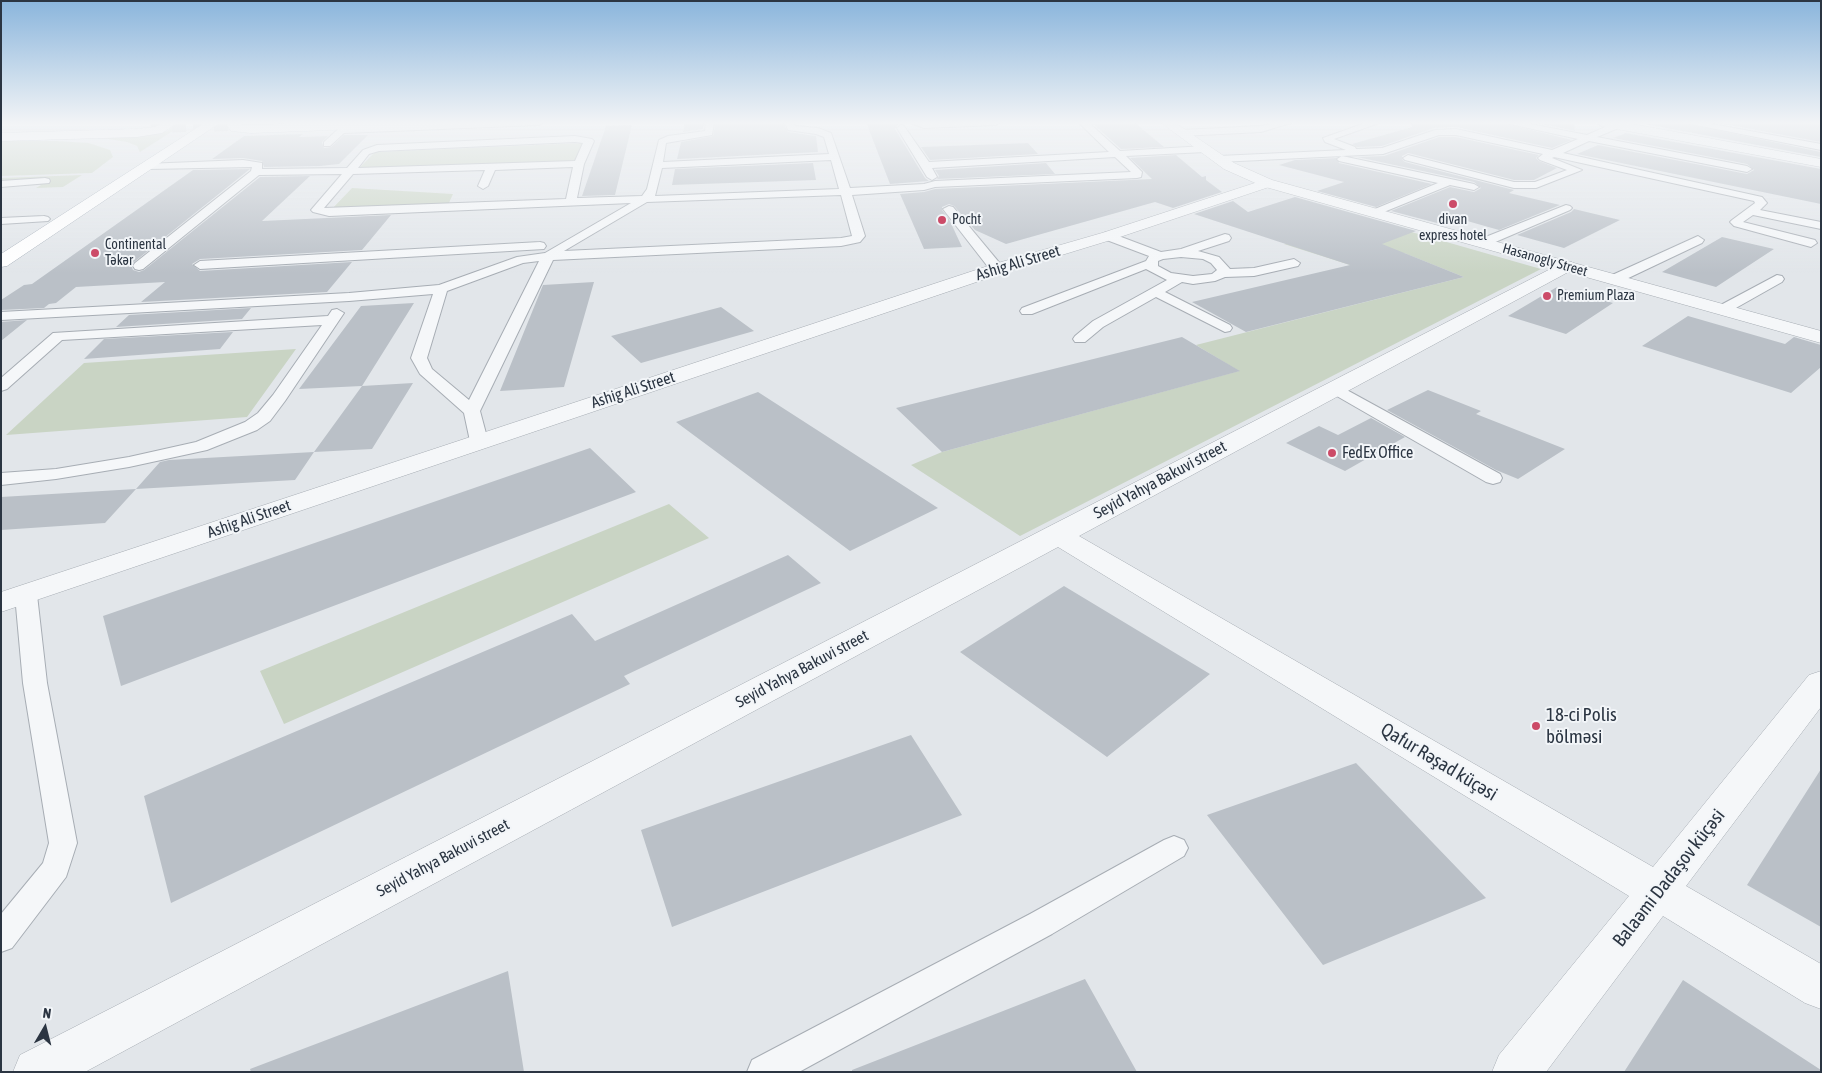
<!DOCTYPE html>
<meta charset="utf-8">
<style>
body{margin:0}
#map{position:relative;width:1822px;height:1073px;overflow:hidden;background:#e2e6ea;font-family:"Asap Condensed",sans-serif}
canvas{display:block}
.frame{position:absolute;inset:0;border:2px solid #2b3542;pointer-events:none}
.north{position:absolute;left:20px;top:1003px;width:50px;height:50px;-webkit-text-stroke:4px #f2f5f8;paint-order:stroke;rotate:8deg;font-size:14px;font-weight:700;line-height:20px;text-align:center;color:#2b3542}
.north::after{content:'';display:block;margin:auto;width:18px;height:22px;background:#2b3542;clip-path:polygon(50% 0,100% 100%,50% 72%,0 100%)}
</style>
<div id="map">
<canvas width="1822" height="1073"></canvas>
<div class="frame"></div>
<div class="north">N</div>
</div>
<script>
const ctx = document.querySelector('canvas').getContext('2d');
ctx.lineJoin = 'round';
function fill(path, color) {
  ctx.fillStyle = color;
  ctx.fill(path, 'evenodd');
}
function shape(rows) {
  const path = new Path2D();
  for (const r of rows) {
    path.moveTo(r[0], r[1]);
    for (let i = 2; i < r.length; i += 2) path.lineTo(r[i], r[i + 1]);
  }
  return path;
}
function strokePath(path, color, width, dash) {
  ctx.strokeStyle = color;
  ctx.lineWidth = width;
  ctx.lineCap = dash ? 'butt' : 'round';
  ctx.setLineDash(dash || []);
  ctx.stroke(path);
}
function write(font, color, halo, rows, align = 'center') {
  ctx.font = font + ' "Asap Condensed",sans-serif';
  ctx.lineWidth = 4;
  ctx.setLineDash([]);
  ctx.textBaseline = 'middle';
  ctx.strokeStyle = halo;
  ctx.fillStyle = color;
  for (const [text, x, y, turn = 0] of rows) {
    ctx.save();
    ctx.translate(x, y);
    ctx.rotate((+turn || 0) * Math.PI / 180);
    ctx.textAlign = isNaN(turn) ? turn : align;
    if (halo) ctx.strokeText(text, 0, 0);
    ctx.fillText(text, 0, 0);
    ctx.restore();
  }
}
fill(shape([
 [181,122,187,122,140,152,137,146,127,142,96,137,158,133,167,131],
 [1,141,56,141,89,143,110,150,113,157,92,173,1,176],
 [583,143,576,163,355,172,375,152],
 [82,175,63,187,36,188,41,185,1,186,1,178],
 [352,188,453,194,448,205,330,211],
 [1359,217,1541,269,1020,536,911,465,942,452,1239,371,1196,345,1464,277,1404,253,1350,265,1284,244],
 [296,349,247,417,6,435,84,363],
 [669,504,709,538,284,724,260,671]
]), '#c9d4c4');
fill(shape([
 [685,122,704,122,703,129,683,132],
 [716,122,783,122,788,132,816,136,818,152,677,159,681,142,713,136],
 [866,122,897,122,898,125,895,129,925,178,929,181,890,184],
 [1091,122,1134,122,1164,147,1121,149],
 [1411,122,1499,122,1572,140,1552,148,1456,127,1434,128,1382,146,1357,147,1352,144,1412,127],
 [1532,122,1574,122,1575,131],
 [1649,122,1679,122,1821,152,1821,157,1645,124],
 [1713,122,1821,122,1821,142],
 [632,125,615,195,582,196,606,126],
 [1626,133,1821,169,1821,204,1577,154,1598,145,1747,174,1754,170,1747,164,1613,138],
 [303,134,299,137,328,136,322,142,324,148,331,147,344,135,368,135,339,164,320,166,264,167,262,161,243,158,212,159,244,136],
 [1439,137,1456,137,1539,155,1536,158,1539,161,1557,168,1534,180,1514,180,1408,153,1402,156,1402,159,1405,162,1514,190,1509,193,1560,205,1499,230,1453,217,1437,223,1391,211,1450,187,1474,192,1481,188,1474,182,1357,157,1384,156],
 [1028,143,1038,154,930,160,921,147],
 [1176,155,1202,177,1206,176,1206,180,1222,192,1173,208,1155,202,1006,244,975,230,954,206,949,204,942,207,942,210,949,219,962,247,924,249,900,194,924,192,935,189,1152,179,1130,158],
 [1336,158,1339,163,1432,184,1376,207,1317,191,1344,182,1279,165,1295,160],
 [813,163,816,180,672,185,675,169],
 [1046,163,1055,174,937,179,939,176,935,170],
 [250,169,134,262,131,265,133,270,139,272,144,270,260,177,310,176,262,221,391,215,362,250,200,259,192,264,200,271,352,262,327,292,141,302,165,282,76,287,56,303,49,304,44,308,1,310,1,300,24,285,32,284,193,170],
 [1295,197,1416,231,1382,244,1464,277,1246,332,1192,302,1350,265,1194,214,1233,201,1248,212],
 [1574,209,1620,220,1564,248,1517,235,1571,212],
 [1722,237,1774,249,1716,287,1662,272],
 [594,282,564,387,500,391,543,285],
 [1557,287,1613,303,1566,334,1508,316],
 [414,303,362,386,299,389,361,306],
 [721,307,754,331,641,363,611,336],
 [251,308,242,319,116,327,129,315],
 [1688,316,1785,344,1794,337,1821,345,1821,367,1791,393,1642,346],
 [27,320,1,341,1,322],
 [233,332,220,349,84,359,104,339],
 [1182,337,1240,371,942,452,896,408],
 [413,383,372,449,314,452,362,386],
 [1428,390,1481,411,1476,414,1565,449,1518,479,1496,470,1387,410],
 [758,392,890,477,938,508,850,551,676,422],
 [1371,418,1405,437,1345,471,1286,443,1319,426,1338,435],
 [590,448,636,492,121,686,103,616],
 [314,452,295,480,136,489,160,462,169,460],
 [136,489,105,523,1,530,1,497],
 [788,555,821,583,624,676,630,684,171,903,144,796,572,614,595,641],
 [1064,586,1210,674,1107,757,960,652],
 [911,735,962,815,672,927,641,830],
 [1356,763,1486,898,1323,965,1207,815],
 [1821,769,1821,927,1747,885],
 [508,971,524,1072,251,1072,250,1069],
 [1085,979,1137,1072,852,1072,852,1070],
 [1683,980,1821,1070,1821,1072,1624,1072]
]), '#bac0c7');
strokePath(shape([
 [151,126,261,123]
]), '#bdc3c8', 14, [14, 7]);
const service = shape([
 [346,122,350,125,349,127,465,122,543,122,539,125,344,133,330,146,324,146,324,142,346,122],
 [706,122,714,122,712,135,666,143,663,162,829,154,824,137,816,134,788,130,785,122,794,122,795,126,818,128,831,133,850,188,924,184,935,181,1131,172,1115,157,932,168,937,177,932,180,927,177,897,128,901,125,904,126,929,162,1109,152,1078,122,1088,122,1120,151,1205,146,1210,149,1205,152,1126,156,1142,172,1141,177,1137,178,935,187,924,190,852,195,865,236,860,242,841,246,553,260,480,411,488,441,485,445,479,446,473,445,470,441,464,413,420,374,411,358,433,294,349,301,1,320,1,312,349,293,439,285,517,257,545,253,631,203,329,216,313,212,311,210,342,174,259,175,143,269,139,270,135,269,133,266,135,263,251,171,252,167,149,169,145,168,145,164,243,160,262,163,262,169,347,168,363,150,377,145,575,136,592,139,594,141,584,164,577,198,642,196,647,189,659,140,668,136,705,131,706,122],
 [575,142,583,143,575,161,358,168,369,154,379,151,575,142],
 [831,160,839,189,655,196,662,168,831,160],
 [573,167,566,199,324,208,353,174,485,170,478,186,483,189,488,186,495,170,573,167],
 [841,195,852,236,841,238,564,251,647,202,841,195],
 [539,261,469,400,432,369,427,358,447,291,523,263,539,261],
 [907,122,1000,122,996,125,924,128,907,122],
 [1278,122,1294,122,1261,132,1181,136,1176,133,1181,130,1261,126,1278,122],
 [1368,122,1382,122,1334,139,1355,147,1356,149,1382,148,1435,130,1456,129,1552,150,1578,139,1501,122,1520,122,1587,135,1614,123,1633,122,1597,137,1747,166,1752,169,1747,172,1589,141,1563,153,1762,197,1767,203,1760,210,1821,222,1821,229,1753,215,1743,222,1815,240,1817,243,1811,247,1734,226,1730,222,1732,220,1755,203,1754,201,1554,157,1552,158,1582,170,1536,188,1514,188,1405,160,1403,158,1408,155,1514,182,1535,182,1567,170,1540,160,1538,158,1543,154,1456,135,1439,135,1383,154,1219,162,1214,159,1219,156,1346,150,1325,142,1323,138,1368,122],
 [1681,122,1701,122,1821,144,1821,150,1681,122],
 [1342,156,1474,184,1479,187,1474,190,1450,185,1374,216,1370,215,1368,213,1370,211,1438,183,1339,161,1337,159,1342,156],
 [45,178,49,179,50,181,49,183,1,187,1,181,45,178],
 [1566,205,1570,206,1572,208,1570,210,1486,246,1482,247,1476,243,1478,240,1566,205],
 [949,206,953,207,1002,266,1003,269,1002,272,992,272,943,209,949,206],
 [44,216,48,217,50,219,48,221,1,224,1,218,44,216],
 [1108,232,1161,252,1181,249,1225,234,1229,235,1231,238,1229,241,1198,251,1219,257,1230,269,1254,268,1294,259,1300,263,1298,266,1254,276,1225,277,1215,281,1193,284,1182,282,1165,292,1230,325,1232,328,1230,331,1225,332,1156,297,1103,327,1085,342,1075,342,1073,339,1075,336,1093,321,1167,280,1146,269,1032,314,1022,314,1020,311,1022,308,1146,261,1149,256,1104,239,1102,236,1104,233,1108,232],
 [1181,257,1203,259,1211,263,1217,270,1212,274,1193,276,1171,273,1158,266,1158,261,1163,259,1181,257],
 [1698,236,1704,240,1702,243,1620,282,1615,283,1608,279,1610,276,1698,236],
 [540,242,544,243,546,246,544,249,200,269,194,265,200,261,540,242],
 [1777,275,1782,276,1784,279,1782,282,1727,313,1717,313,1715,310,1717,307,1777,275],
 [337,309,344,313,285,401,270,421,257,430,207,450,129,467,56,479,1,485,1,473,56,469,129,457,196,442,245,422,258,413,273,395,322,325,62,340,7,389,1,391,1,378,53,333,328,316,332,310,337,309],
 [1334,383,1500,474,1502,478,1500,482,1493,484,1486,482,1328,391,1326,388,1328,385,1334,383],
 [26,588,34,590,37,595,47,683,77,843,66,877,12,948,1,952,1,914,43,863,49,843,23,683,15,595,18,590,26,588],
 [1174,836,1184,840,1188,848,1184,856,1052,934,799,1072,747,1072,752,1060,1030,914,1164,840,1174,836]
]);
const minor = shape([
 [1595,122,1622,122,1821,159,1821,167,1601,126,1595,122],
 [1267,179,1272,180,1274,183,1272,186,1114,239,1003,273,1,612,1,592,991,265,1102,233,1267,179],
 [1566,261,1572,262,1575,266,1572,270,1079,536,1653,867,1809,675,1821,671,1821,707,1686,886,1821,964,1821,1009,1805,1003,1663,916,1546,1072,1492,1072,1499,1055,1629,896,1058,547,85,1072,13,1072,20,1055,1566,261]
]);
const tertiary = shape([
 [1160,122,1174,122,1234,163,1272,180,1821,331,1821,343,1262,186,1224,169,1160,122]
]);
const primary = shape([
 [163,122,179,122,162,133,137,137,1,141,1,133,137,129,155,127,163,122],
 [206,122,221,122,7,266,1,267,1,254,206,122],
 [229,122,243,122,241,125,251,125,329,122,439,122,433,126,251,133,231,131,227,125,229,122]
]);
strokePath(service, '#a7adb4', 2);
strokePath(minor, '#a7adb4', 1);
strokePath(tertiary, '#a7adb4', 1);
strokePath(primary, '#a2abb6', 1);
fill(service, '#f5f7f9');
fill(minor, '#f5f7f9');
fill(tertiary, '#f5f7f9');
fill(primary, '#fff');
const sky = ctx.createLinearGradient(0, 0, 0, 273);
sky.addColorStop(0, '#8ab5dc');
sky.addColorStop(0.45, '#f2f4f6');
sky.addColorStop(1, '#f2f4f600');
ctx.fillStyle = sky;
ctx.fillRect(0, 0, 1822, 273);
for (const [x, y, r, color] of [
 [1453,204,5,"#cc4b68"],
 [942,220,5,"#cc4b68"],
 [95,253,5,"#cc4b68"],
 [1547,296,5,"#cc4b68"],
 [1332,453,5,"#cc4b68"],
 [1536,726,5,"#cc4b68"]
]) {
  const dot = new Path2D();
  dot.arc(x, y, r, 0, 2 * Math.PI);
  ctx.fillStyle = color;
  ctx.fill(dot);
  strokePath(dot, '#f2f5f8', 2);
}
write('14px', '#2b3542', '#f2f5f8', [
 ["Pocht",952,220],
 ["divan",1453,220,"center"],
 ["express hotel",1453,236,"center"],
 ["Continental",105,245],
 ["Təkər",105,261],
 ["Premium Plaza",1557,296]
], 'left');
write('14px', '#2b3542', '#f2f5f8', [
 ["Hasanogly Street",1545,260,16]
]);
write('16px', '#2b3542', '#f2f5f8', [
 ["Ashig Ali Street",1018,263,-17],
 ["Ashig Ali Street",633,390,-18],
 ["Seyid Yahya Bakuvi street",1160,480,-28],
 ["Ashig Ali Street",249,519,-19],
 ["Seyid Yahya Bakuvi street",802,669,-28],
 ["Seyid Yahya Bakuvi street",443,858,-28]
]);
write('16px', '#2b3542', '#f2f5f8', [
 ["FedEx Office",1342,453]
], 'left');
write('19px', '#2b3542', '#f2f5f8', [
 ["18-ci Polis",1546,715],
 ["bölməsi",1546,737]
], 'left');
write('19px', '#2b3542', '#f2f5f8', [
 ["Qafur Rəşad küçəsi",1439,762,31],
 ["Balaəmi Dadaşov küçəsi",1669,878,-52]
]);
</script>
